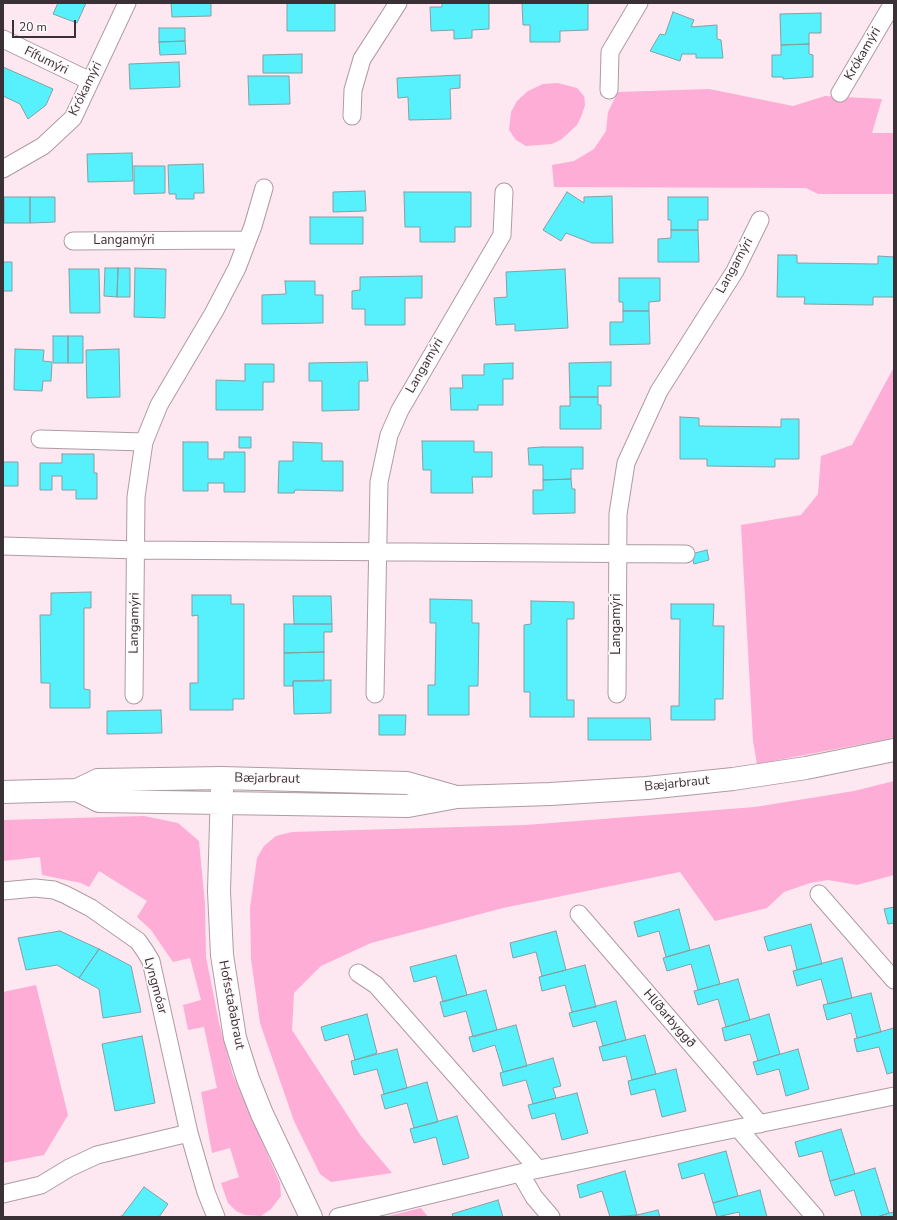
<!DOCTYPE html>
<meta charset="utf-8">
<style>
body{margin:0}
#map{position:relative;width:897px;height:1220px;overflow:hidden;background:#fde7f1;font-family:"Nunito Sans",sans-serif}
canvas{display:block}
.frame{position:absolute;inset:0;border:4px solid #393135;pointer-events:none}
.scale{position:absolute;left:12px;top:20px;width:64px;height:18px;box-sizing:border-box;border:2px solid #393135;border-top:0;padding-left:5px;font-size:12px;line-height:14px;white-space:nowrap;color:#393135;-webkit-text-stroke:3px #fefafc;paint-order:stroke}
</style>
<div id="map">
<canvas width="897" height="1220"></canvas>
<div class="frame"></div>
<div class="scale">20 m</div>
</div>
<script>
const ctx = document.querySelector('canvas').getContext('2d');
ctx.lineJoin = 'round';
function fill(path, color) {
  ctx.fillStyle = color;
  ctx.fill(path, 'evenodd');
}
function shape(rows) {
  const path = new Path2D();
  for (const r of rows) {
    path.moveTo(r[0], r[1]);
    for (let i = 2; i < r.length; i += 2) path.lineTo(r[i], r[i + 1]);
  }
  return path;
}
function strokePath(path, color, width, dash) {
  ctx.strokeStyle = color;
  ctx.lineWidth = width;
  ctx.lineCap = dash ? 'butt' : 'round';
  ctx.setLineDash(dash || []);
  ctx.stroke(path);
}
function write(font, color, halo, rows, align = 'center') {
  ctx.font = font + ' "Nunito Sans",sans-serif';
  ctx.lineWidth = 3.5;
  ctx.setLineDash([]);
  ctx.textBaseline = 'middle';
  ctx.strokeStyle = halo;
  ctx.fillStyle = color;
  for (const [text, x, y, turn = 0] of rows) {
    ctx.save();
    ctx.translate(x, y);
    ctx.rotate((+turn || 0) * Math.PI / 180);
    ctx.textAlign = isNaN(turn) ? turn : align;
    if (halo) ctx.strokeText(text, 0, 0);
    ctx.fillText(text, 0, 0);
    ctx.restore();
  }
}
fill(shape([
 [558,83,577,88,584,96,585,105,581,117,577,125,562,139,552,144,526,146,516,140,509,130,511,112,517,101,528,91,543,84],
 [709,89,793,106,825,96,882,99,872,133,894,133,894,194,818,194,806,188,554,187,552,165,574,161,594,149,606,131,608,112,618,92],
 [894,367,894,738,757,764,753,741,741,525,801,515,818,494,821,456,852,445],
 [894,781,894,875,857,885,828,880,810,883,784,892,767,908,715,921,680,872,503,908,371,943,321,966,294,993,292,1030,361,1136,392,1173,331,1182,320,1174,294,1121,260,1023,251,959,250,908,257,858,264,846,276,836,292,832,526,825,755,807,854,791],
 [144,816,178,823,199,841,205,904,206,957,219,1023,233,1075,280,1183,281,1196,271,1209,261,1216,245,1215,236,1211,228,1203,221,1183,239,1177,230,1148,212,1153,201,1092,217,1088,204,1027,188,1030,183,1005,201,1000,190,958,173,962,151,930,137,917,147,901,99,871,89,887,81,883,42,875,40,857,3,861,3,820],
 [36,985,68,1115,44,1155,3,1163,3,992],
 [421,1208,428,1217,384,1217]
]), '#fdadd6');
const building = shape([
 [58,3,86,3,77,23,53,14,58,3],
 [171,3,211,3,211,16,172,17,171,3],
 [287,3,335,3,335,31,287,31,287,3],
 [442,3,489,3,489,29,472,30,472,38,454,39,454,30,431,31,430,7,442,7,442,3],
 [522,3,588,3,588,30,560,31,560,42,530,42,530,25,523,25,522,3],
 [673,12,694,20,691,27,717,25,717,39,721,40,723,58,696,58,696,54,682,54,680,61,650,51,660,34,665,35,673,12],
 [821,13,821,33,809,33,809,44,781,45,780,14,821,13],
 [159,28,185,28,185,41,159,42,159,28],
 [185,41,186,54,160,55,159,42,185,41],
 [809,44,809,54,813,55,813,77,783,79,783,77,772,77,772,55,781,55,781,45,809,44],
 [302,54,302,73,263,73,263,55,302,54],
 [179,62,180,87,130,89,129,64,179,62],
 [3,67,53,89,46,105,28,119,20,104,3,96,3,67],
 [460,75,460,88,450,89,451,119,409,120,408,97,398,98,397,78,460,75],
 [248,76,289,76,290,104,249,105,248,76],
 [132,153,133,181,88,182,87,154,132,153],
 [203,164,204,193,194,193,194,199,176,199,176,194,169,194,168,165,203,164],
 [134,166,165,166,165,193,134,194,134,166],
 [365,191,366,211,333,212,333,192,365,191],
 [404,192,471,192,471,227,455,227,455,242,420,242,420,227,405,227,404,192],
 [567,192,584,203,584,197,612,196,613,243,592,243,566,233,561,241,543,230,567,192],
 [4,197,30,197,30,223,4,223,4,197],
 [30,197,55,197,55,222,30,223,30,197],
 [668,197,708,197,708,220,698,220,698,230,671,230,671,220,668,220,668,197],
 [310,217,363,217,363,244,310,244,310,217],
 [671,230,698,230,699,262,658,262,658,239,671,238,671,230],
 [778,255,797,255,797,263,878,264,878,256,894,257,894,297,873,297,873,305,804,304,805,297,777,297,778,255],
 [3,262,12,262,12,291,3,291,3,262],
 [105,268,118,268,117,297,104,296,105,268],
 [118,268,130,268,130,297,117,297,118,268],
 [135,268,166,269,165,318,134,317,135,268],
 [69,269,99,269,100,313,70,313,69,269],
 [565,269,568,328,515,331,515,324,496,325,494,298,507,297,506,272,565,269],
 [422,276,422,298,405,298,405,325,365,325,365,309,352,309,352,291,360,290,360,277,422,276],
 [619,278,660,278,660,301,649,302,649,311,623,311,623,302,619,302,619,278],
 [285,281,315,281,315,295,323,295,323,323,262,324,262,295,286,294,285,281],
 [623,311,649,311,650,344,610,345,610,322,623,322,623,311],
 [53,336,68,336,68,363,53,363,53,336],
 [68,336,83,336,83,363,68,363,68,336],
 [15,349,44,350,43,361,52,362,51,381,43,381,42,391,14,390,15,349],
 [119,349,120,397,87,398,86,350,119,349],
 [367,362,368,381,359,381,359,410,322,411,322,381,309,381,309,363,367,362],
 [611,362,611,386,598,386,598,397,570,397,569,363,611,362],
 [513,363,513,379,503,379,503,405,478,405,478,410,451,410,450,388,463,388,462,375,484,375,484,364,513,363],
 [245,364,274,364,274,382,263,382,263,410,216,410,216,380,245,381,245,364],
 [570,397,598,397,598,405,601,405,601,429,560,429,560,406,570,406,570,397],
 [680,417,699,418,699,426,781,427,781,419,799,419,799,459,775,459,775,467,707,466,707,459,680,459,680,417],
 [239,437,251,437,251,448,239,448,239,437],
 [422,441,474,441,474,452,492,452,492,477,472,477,473,493,431,493,431,470,423,470,422,441],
 [183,442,208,442,208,459,224,459,224,452,245,452,245,492,224,492,224,483,208,483,208,491,183,491,183,442],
 [293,442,322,443,322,461,343,461,343,491,295,490,294,493,278,493,279,461,293,461,293,442],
 [542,447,583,447,583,469,571,469,571,479,543,480,543,465,529,465,528,448,542,447],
 [62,454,94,454,94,473,97,473,97,499,76,499,76,490,62,490,62,476,52,476,52,490,40,490,40,463,62,463,62,454],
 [3,462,18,462,18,486,3,486,3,462],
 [571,479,572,489,575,489,575,513,533,514,533,490,543,490,543,480,571,479],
 [707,550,709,560,694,564,691,554,707,550],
 [91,592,91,608,84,608,84,689,90,690,90,708,50,708,50,683,41,683,40,615,51,615,51,593,91,592],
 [192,595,231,595,231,604,244,604,244,699,233,699,233,710,190,710,190,683,198,683,198,615,192,616,192,595],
 [293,596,331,596,332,624,294,624,293,596],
 [430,599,472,600,472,623,479,623,478,686,469,686,469,715,428,715,428,685,435,685,436,623,430,623,430,599],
 [531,601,574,602,574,619,567,619,567,700,574,700,574,717,530,717,530,692,524,692,524,625,531,624,531,601],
 [671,604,714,604,713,626,724,626,723,699,715,699,715,720,671,720,671,706,679,706,680,619,671,619,671,604],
 [284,624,332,624,332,632,324,632,324,652,284,653,284,624],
 [324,652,324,681,293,681,293,686,284,686,284,653,324,652],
 [331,680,331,713,294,714,293,681,331,680],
 [161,710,162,733,107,734,107,711,161,710],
 [379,715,406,715,405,735,379,735,379,715],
 [588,718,650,718,651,740,588,740,588,718],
 [894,907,894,923,888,924,884,909,894,907],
 [679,909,690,950,666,957,659,931,638,937,634,922,679,909],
 [811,924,822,964,797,970,791,945,768,951,764,937,811,924],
 [60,931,99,949,79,978,57,965,26,970,18,938,60,931],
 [556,931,566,970,542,976,536,952,513,958,510,943,556,931],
 [709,945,720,984,698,990,691,964,667,971,663,958,709,945],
 [99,949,131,966,141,1012,103,1018,99,989,79,978,99,949],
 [456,955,467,995,443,1002,436,976,414,982,410,967,456,955],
 [842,958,852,998,828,1004,821,979,797,986,793,971,842,958],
 [585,965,596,1007,572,1012,565,985,542,991,539,977,585,965],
 [738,979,750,1020,726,1027,718,999,698,1005,694,991,738,979],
 [486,990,497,1030,473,1037,466,1011,444,1017,440,1002,486,990],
 [871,993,881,1032,857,1038,851,1013,827,1020,823,1005,871,993],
 [616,1001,626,1040,603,1046,596,1021,573,1027,569,1013,616,1001],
 [367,1014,377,1053,355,1060,348,1034,325,1041,321,1027,367,1014],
 [769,1014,780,1054,758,1061,750,1034,725,1041,722,1028,769,1014],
 [516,1025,527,1066,503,1072,495,1045,473,1052,469,1037,516,1025],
 [894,1028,894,1072,887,1074,879,1047,857,1052,854,1039,894,1028],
 [645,1035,656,1074,632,1080,626,1056,603,1061,599,1047,645,1035],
 [142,1036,155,1103,115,1111,102,1044,142,1036],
 [397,1049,407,1088,384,1094,377,1069,354,1075,351,1061,397,1049],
 [798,1049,809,1089,786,1096,779,1069,757,1075,753,1062,798,1049],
 [553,1058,561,1086,553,1088,556,1098,533,1104,526,1080,503,1086,500,1073,553,1058],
 [676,1069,686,1111,662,1117,655,1089,631,1095,628,1081,676,1069],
 [427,1082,438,1122,414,1128,407,1103,385,1109,381,1095,427,1082],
 [577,1093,588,1133,562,1140,555,1113,532,1119,528,1105,577,1093],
 [457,1116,469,1158,443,1165,436,1137,414,1143,410,1129,457,1116],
 [841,1129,855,1174,830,1181,822,1151,799,1157,795,1142,841,1129],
 [726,1151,738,1196,713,1203,704,1173,682,1179,678,1164,726,1151],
 [875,1168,889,1213,877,1217,862,1217,854,1190,835,1196,830,1181,875,1168],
 [625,1171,637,1215,610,1217,602,1191,580,1198,577,1185,625,1171],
 [144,1187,168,1204,159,1217,116,1217,122,1216,144,1187],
 [760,1190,767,1217,740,1217,739,1212,717,1217,713,1203,760,1190],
 [498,1200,503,1217,453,1217,452,1214,498,1200],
 [658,1210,660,1217,632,1217,637,1215,658,1210],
 [894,1212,894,1217,877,1217,889,1213,894,1212]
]);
fill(building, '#57f1fe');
strokePath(building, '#869fa1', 1);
const minor = shape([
 [3,39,90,81],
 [609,90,610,52,639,3],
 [840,93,893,3],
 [352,116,353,90,362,59,398,3],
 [3,169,43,146,73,118,127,3],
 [73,241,247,240],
 [40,439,144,442],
 [3,546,137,550,686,554],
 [375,694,379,482,389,435,400,410,502,235,504,192],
 [617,694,618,514,626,463,659,391,735,271,760,220],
 [134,695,136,497,144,442,159,405,214,312,237,268,253,226,264,188],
 [3,891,35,888,54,890,66,895,91,908,138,941,145,951,151,961,189,1133,97,1155,69,1168,41,1185,3,1194],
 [819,894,894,980],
 [579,914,760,1124],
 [358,973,376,985,538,1169],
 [738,1128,815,1217],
 [189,1133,206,1192,216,1217],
 [520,1173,534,1197,551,1217],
 [338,1217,520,1173,894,1096]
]);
const tertiary = shape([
 [222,789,219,891,222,955,235,1038,248,1079,262,1114,311,1217],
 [77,790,99,801,408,806,457,797,550,794,647,788,733,779,806,768,894,750],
 [3,792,77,790,98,780,222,778,407,783,453,796]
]);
strokePath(minor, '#af9ba4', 19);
strokePath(tertiary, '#af9ba4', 24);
strokePath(minor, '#fff', 17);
strokePath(tertiary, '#fff', 22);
write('13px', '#393135', '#fefafc', [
 ["Krókamýri",863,54,-60],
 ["Fífumýri",46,61,26],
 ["Krókamýri",86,89,-64],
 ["Langamýri",124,241],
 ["Langamýri",735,266,-61],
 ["Langamýri",425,366,-60],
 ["Langamýri",135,623,-89],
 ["Langamýri",617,624,-90],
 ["Bæjarbraut",267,779,1],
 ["Bæjarbraut",677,784,-6],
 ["Lyngmóar",155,986,75],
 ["Hofsstaðabraut",231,1005,79],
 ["Hlíðarbyggð",669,1019,49]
]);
</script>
